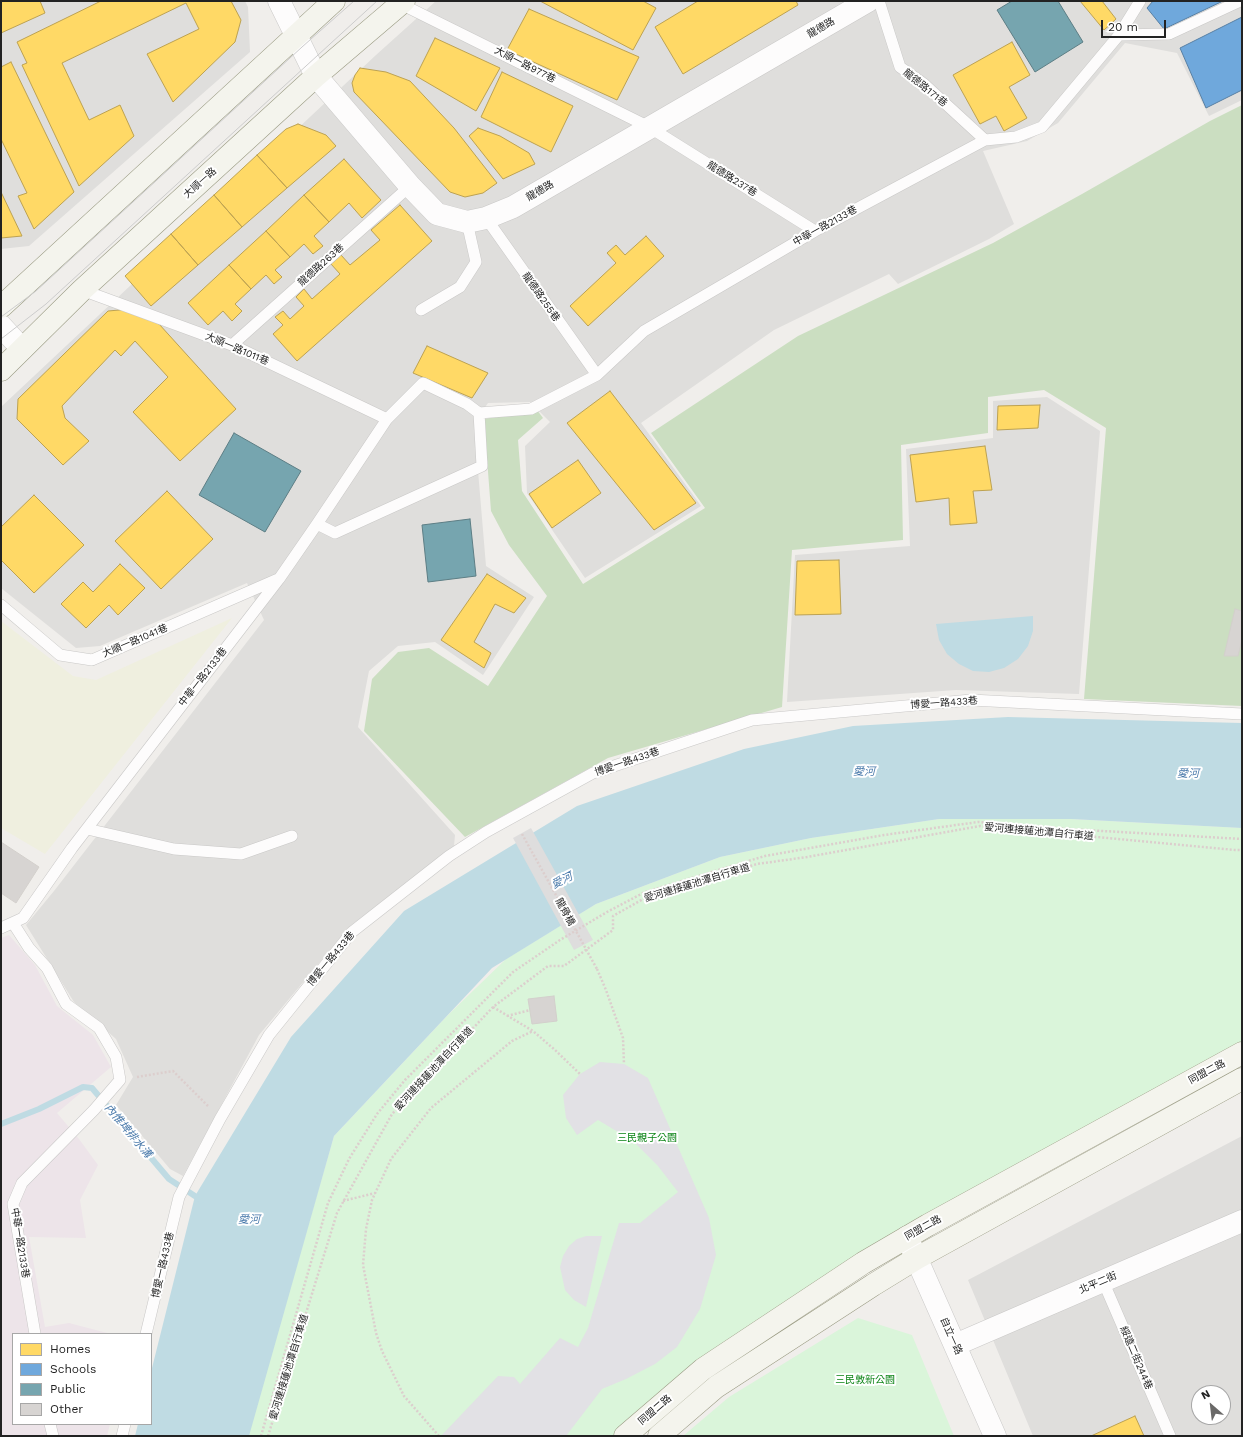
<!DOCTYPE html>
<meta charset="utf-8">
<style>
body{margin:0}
#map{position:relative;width:1243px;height:1437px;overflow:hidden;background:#f0eeeb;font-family:"Work Sans",sans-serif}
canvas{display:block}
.frame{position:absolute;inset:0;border:2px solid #222;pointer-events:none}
.legend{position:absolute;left:12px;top:1333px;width:140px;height:92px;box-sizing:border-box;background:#fff;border:1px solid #a7a7a7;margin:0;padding:5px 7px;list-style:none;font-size:12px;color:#222}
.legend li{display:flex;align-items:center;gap:8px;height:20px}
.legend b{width:20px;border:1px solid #a7a7a7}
.north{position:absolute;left:1191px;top:1385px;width:40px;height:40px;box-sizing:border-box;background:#fff;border:1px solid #a7a7a7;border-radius:50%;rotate:332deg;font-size:11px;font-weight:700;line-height:16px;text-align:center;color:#222}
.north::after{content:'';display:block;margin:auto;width:14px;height:18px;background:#6a6968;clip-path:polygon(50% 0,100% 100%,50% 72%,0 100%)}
.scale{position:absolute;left:1101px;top:20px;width:65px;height:18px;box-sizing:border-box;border:2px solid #222;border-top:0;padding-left:5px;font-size:12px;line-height:14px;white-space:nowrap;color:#222;-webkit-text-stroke:3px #fff;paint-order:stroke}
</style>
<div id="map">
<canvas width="1243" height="1437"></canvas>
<div class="frame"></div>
<ul class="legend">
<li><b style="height:11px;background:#ffd966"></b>Homes</li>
<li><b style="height:11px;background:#6fa8dc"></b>Schools</li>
<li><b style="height:11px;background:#76a5af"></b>Public</li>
<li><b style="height:11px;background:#d7d4d2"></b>Other</li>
</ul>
<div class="north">N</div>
<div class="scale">20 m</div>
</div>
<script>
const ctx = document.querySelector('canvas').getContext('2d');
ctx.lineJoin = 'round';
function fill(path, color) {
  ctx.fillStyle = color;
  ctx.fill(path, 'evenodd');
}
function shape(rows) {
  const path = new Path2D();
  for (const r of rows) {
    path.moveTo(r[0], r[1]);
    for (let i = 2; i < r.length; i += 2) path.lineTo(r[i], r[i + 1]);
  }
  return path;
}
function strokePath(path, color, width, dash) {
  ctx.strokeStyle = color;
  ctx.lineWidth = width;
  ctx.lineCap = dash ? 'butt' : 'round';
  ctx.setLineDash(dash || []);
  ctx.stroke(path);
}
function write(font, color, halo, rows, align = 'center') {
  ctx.font = font + ' "Work Sans","Noto Sans TC",sans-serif';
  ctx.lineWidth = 4;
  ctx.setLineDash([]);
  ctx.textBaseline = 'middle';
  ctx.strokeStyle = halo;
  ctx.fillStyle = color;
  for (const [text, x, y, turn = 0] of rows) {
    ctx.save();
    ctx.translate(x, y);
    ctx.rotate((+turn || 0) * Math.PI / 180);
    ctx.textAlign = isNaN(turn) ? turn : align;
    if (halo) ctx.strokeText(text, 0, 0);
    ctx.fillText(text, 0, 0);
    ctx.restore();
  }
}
fill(shape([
 [1,1,245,1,248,7,250,52,29,246,1,249],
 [436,1,1242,1,1242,100,1209,116,1177,53,1125,43,1058,123,1027,141,983,151,1014,224,989,239,898,284,889,274,774,330,641,423,701,506,585,578,527,493,525,446,550,422,530,402,488,403,474,423,486,566,534,597,483,675,435,642,398,646,369,671,358,727,455,835,454,846,350,926,259,1035,183,1176,170,1169,116,1105,133,1077,116,1039,74,1002,26,925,54,891,264,620,247,583,100,646,76,648,1,588,1,407,376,55],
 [1047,397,1100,431,1079,694,956,690,787,702,795,555,910,546,906,449,993,438,993,401],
 [1242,1136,1242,1436,1033,1436,968,1280],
 [1199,1393,1223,1393,1223,1417,1199,1417]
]), '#dfdedc');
fill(shape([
 [9,935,35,965,57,1006,93,1035,111,1067,57,1113,79,1139,98,1165,80,1200,86,1238,29,1237,45,1327,69,1323,111,1334,13,1334,13,1424,110,1424,107,1436,1,1436,1,938]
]), '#ede4e9');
fill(shape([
 [232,618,45,854,1,828,1,621,73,676,96,680]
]), '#efefdf');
fill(shape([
 [1242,105,1242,706,1084,699,1106,428,1044,390,988,397,988,433,901,445,903,540,792,550,782,707,608,758,465,837,364,731,372,679,398,652,429,648,488,686,547,596,509,545,491,511,484,419,537,410,543,418,518,440,522,491,583,584,705,508,651,433,798,336,993,243,1082,194,1210,121]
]), '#cbdec1');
fill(shape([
 [939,819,1071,819,1242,828,1242,1054,928,1225,625,1436,247,1436,334,1136,448,1015,506,959,596,904,720,857,811,838],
 [858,1318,912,1335,954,1436,683,1436,729,1397]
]), '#daf5da');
fill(shape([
 [600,1062,624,1064,648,1078,709,1218,716,1255,700,1309,677,1347,655,1364,626,1379,602,1389,566,1436,441,1436,498,1376,514,1377,520,1384,560,1338,578,1347,588,1328,619,1223,640,1223,678,1192,658,1166,633,1141,598,1120,577,1135,566,1118,563,1095,580,1074],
 [586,1236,602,1236,586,1307,574,1300,565,1290,560,1267,563,1256,569,1246,577,1239]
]), '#e2e1e5');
fill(shape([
 [1033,616,1033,631,1028,646,1018,659,1004,668,989,672,973,671,959,664,947,654,939,640,936,624],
 [1008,717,1242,723,1242,828,1071,819,939,819,811,838,720,857,596,904,492,968,334,1136,249,1436,135,1436,138,1424,151,1424,151,1372,195,1196,291,1037,404,911,577,806,744,749,853,726]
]), '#bfdbe3');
fill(shape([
 [531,828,593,940,574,950,513,838]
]), '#dedddd');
const homes = shape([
 [1,1,40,1,45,13,1,33,1,1],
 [101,1,231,1,241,20,235,42,173,102,147,54,199,29,186,3,62,63,89,120,120,105,134,136,79,186,22,65,27,63,17,42,101,1],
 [540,1,643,1,656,8,633,50,540,1],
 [698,1,796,1,798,5,683,74,655,27,698,1],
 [1080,1,1102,1,1116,19,1104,30,1080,1],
 [529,9,639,57,617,100,507,50,529,9],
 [435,38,500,68,476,111,416,76,435,38],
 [1012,42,1030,75,1009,87,1027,118,1004,131,996,116,980,124,953,75,1012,42],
 [11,62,74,192,34,229,18,196,27,193,1,139,1,67,11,62],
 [360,68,386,72,410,81,454,128,497,183,483,193,465,197,450,192,354,92,352,83,355,75,360,68],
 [502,72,573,106,551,152,481,117,502,72],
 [298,124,326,135,336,146,287,188,257,155,286,129,298,124],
 [478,128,500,136,529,153,535,164,503,179,469,136,478,128],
 [257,155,287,188,242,227,214,195,257,155],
 [344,159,381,200,362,218,349,203,329,222,304,195,344,159],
 [1,192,22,236,1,238,1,192],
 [214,195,242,227,198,265,171,234,214,195],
 [304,195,329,222,314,236,323,246,313,254,304,244,290,257,266,231,304,195],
 [400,205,432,241,297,361,273,334,283,325,275,317,283,311,290,319,304,306,296,297,304,289,312,299,340,274,331,264,341,255,350,265,380,240,371,230,400,205],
 [266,231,290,257,275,270,282,277,274,284,266,275,251,289,229,265,266,231],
 [171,234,198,265,151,306,125,276,171,234],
 [646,236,664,256,588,326,570,306,616,263,607,253,616,245,625,255,646,236],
 [229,265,251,289,235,304,242,311,232,321,223,311,208,325,188,303,229,265],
 [131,309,159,324,236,409,180,461,133,412,168,377,135,341,121,356,115,350,62,406,65,418,89,441,63,465,17,419,18,399,108,311,131,309],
 [427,346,488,373,472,398,413,373,427,346],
 [610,391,696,503,654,530,567,423,610,391],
 [1040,405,1038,428,997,430,998,406,1040,405],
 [985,446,992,490,973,491,977,523,950,525,949,498,916,502,910,455,985,446],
 [578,460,601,493,552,528,529,494,578,460],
 [167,491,213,539,161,589,115,541,167,491],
 [34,495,84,545,34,593,1,560,1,527,34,495],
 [839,560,841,614,795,615,797,561,839,560],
 [120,564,145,588,118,615,109,605,86,628,61,604,83,582,93,592,120,564],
 [487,574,526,598,514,613,495,604,474,642,491,653,484,668,441,640,487,574],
 [1135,1416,1144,1436,1091,1436,1135,1416]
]);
fill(homes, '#ffd966');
strokePath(homes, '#bda252', 1);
const schools = shape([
 [1153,1,1223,1,1164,29,1147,8,1153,1],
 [1242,17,1242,90,1206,108,1180,48,1242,17]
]);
fill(schools, '#6fa8dc');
strokePath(schools, '#5880a4', 1);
const public = shape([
 [1012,1,1058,1,1083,42,1035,72,997,10,1012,1],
 [234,433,301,471,265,532,199,495,234,433],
 [470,519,476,576,428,582,422,525,470,519]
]);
fill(public, '#76a5af');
strokePath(public, '#5d7e85', 1);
strokePath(shape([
 [1,1124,39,1109,83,1087,92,1088,169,1179,201,1200]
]), '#bfdbe3', 6);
const building = shape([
 [1235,609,1242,611,1242,640,1238,656,1224,656,1235,609],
 [1,842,39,867,16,903,1,893,1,842],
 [554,996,557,1021,532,1024,528,999,554,996]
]);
fill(building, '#d7d4d2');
strokePath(building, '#d3d0cc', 1);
const lane = shape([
 [879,1,900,67,924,84,985,140],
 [401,4,649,127,815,231],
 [1119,35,1169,34,1240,1],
 [486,218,597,375],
 [82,290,232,345,387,419],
 [421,310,460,287,476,262,467,222],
 [232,345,410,186],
 [317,524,335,533,482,466,479,413],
 [1,605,60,655,92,660,278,579],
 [87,829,174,849,241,854,292,836],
 [13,923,29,948,47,968,66,1004,99,1028,116,1057,120,1080,94,1110,22,1183,13,1204,35,1334],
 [1,928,23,918,72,848,279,579,317,524,387,419,423,383,467,404,479,413,531,409,597,375,644,331,815,231,985,140,1016,137,1042,127,1119,35,1140,1],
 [1103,1281,1170,1436],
 [146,1334,179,1197,220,1119,269,1035,352,932,449,856,486,832,593,773,752,720,971,700,1242,714],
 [50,1424,53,1436],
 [122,1436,125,1424]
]);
const street = shape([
 [279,1,316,76,410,186,437,214,467,222,486,218,513,207,868,1],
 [1,326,22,349],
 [907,1237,995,1436],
 [955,1345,1242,1221]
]);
const secondary = shape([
 [1,307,334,1],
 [1,370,82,290,316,76,404,1],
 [625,1436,703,1369,863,1263,928,1225,1242,1053],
 [659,1436,716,1387,873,1285,917,1258,1242,1079]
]);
strokePath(lane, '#c9c8c7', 12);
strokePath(street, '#c9c8c7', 23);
strokePath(secondary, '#999a82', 23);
strokePath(shape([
 [597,969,606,990,623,1038,624,1064],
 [493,1007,533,1031,555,1050,580,1074],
 [507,1016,530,1010],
 [137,1077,173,1071,208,1106],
 [343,1201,375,1193],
 [261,1436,328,1203,349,1159,377,1114,405,1080,513,972,560,940,607,912,645,892,765,856,884,835,978,822,1068,829,1242,839],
 [268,1436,337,1213,392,1114,493,1007,548,966,564,966,613,930,613,916,645,898,757,864,807,857,980,826,1235,850,1242,850],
 [439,1436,404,1396,382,1351,376,1333,363,1265,366,1229,372,1200,391,1159,431,1108,512,1041,533,1031]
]), '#dccecd', 2.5, [2, 2]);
strokePath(lane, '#fdfcfc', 11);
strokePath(street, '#fdfcfc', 22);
strokePath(secondary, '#f4f4ed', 22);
strokePath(shape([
 [1,317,36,291,302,47,354,1],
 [1,339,46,304,377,1]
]), '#ccc', 1);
strokePath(shape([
 [522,834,597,969]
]), '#dccecd', 2.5, [2, 2]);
write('10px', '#222', '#fff', [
 ["龍德路",821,28,-30],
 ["大順一路977巷",525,65,27],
 ["龍德路171巷",925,88,39],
 ["龍德路237巷",732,179,32],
 ["大順一路",200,183,-42],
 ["龍德路",540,191,-30],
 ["中華一路2133巷",825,226,-29],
 ["龍德路263巷",321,265,-42],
 ["龍德路255巷",541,297,55],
 ["大順一路1011巷",237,349,23],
 ["大順一路1041巷",135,641,-23],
 ["中華一路2133巷",203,677,-52],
 ["博愛一路433巷",944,703,-4],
 ["博愛一路433巷",627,762,-19],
 ["愛河連接蓮池潭自行車道",1039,832,5],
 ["愛河連接蓮池潭自行車道",697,883,-17],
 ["龍骨橋",565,912,61],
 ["博愛一路433巷",331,959,-50],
 ["愛河連接蓮池潭自行車道",434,1069,-47],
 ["同盟二路",1207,1072,-28],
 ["同盟二路",923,1228,-29],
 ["中華一路2133巷",20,1243,81],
 ["博愛一路433巷",163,1265,-77],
 ["北平二街",1098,1283,-23],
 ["自立一路",951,1336,66],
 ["綏遠二街244巷",1136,1358,67],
 ["愛河連接蓮池潭自行車道",289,1367,-73],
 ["同盟二路",655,1410,-41]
]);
write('10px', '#0c8416', '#fff', [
 ["三民親子公園",647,1138],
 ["三民敦新公園",865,1380]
]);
write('italic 11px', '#4a7aab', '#fff', [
 ["愛河",864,772],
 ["愛河",1188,774],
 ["愛河",562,881,-27],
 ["內惟埤排水溝",128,1131,50],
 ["愛河",249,1220]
]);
</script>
